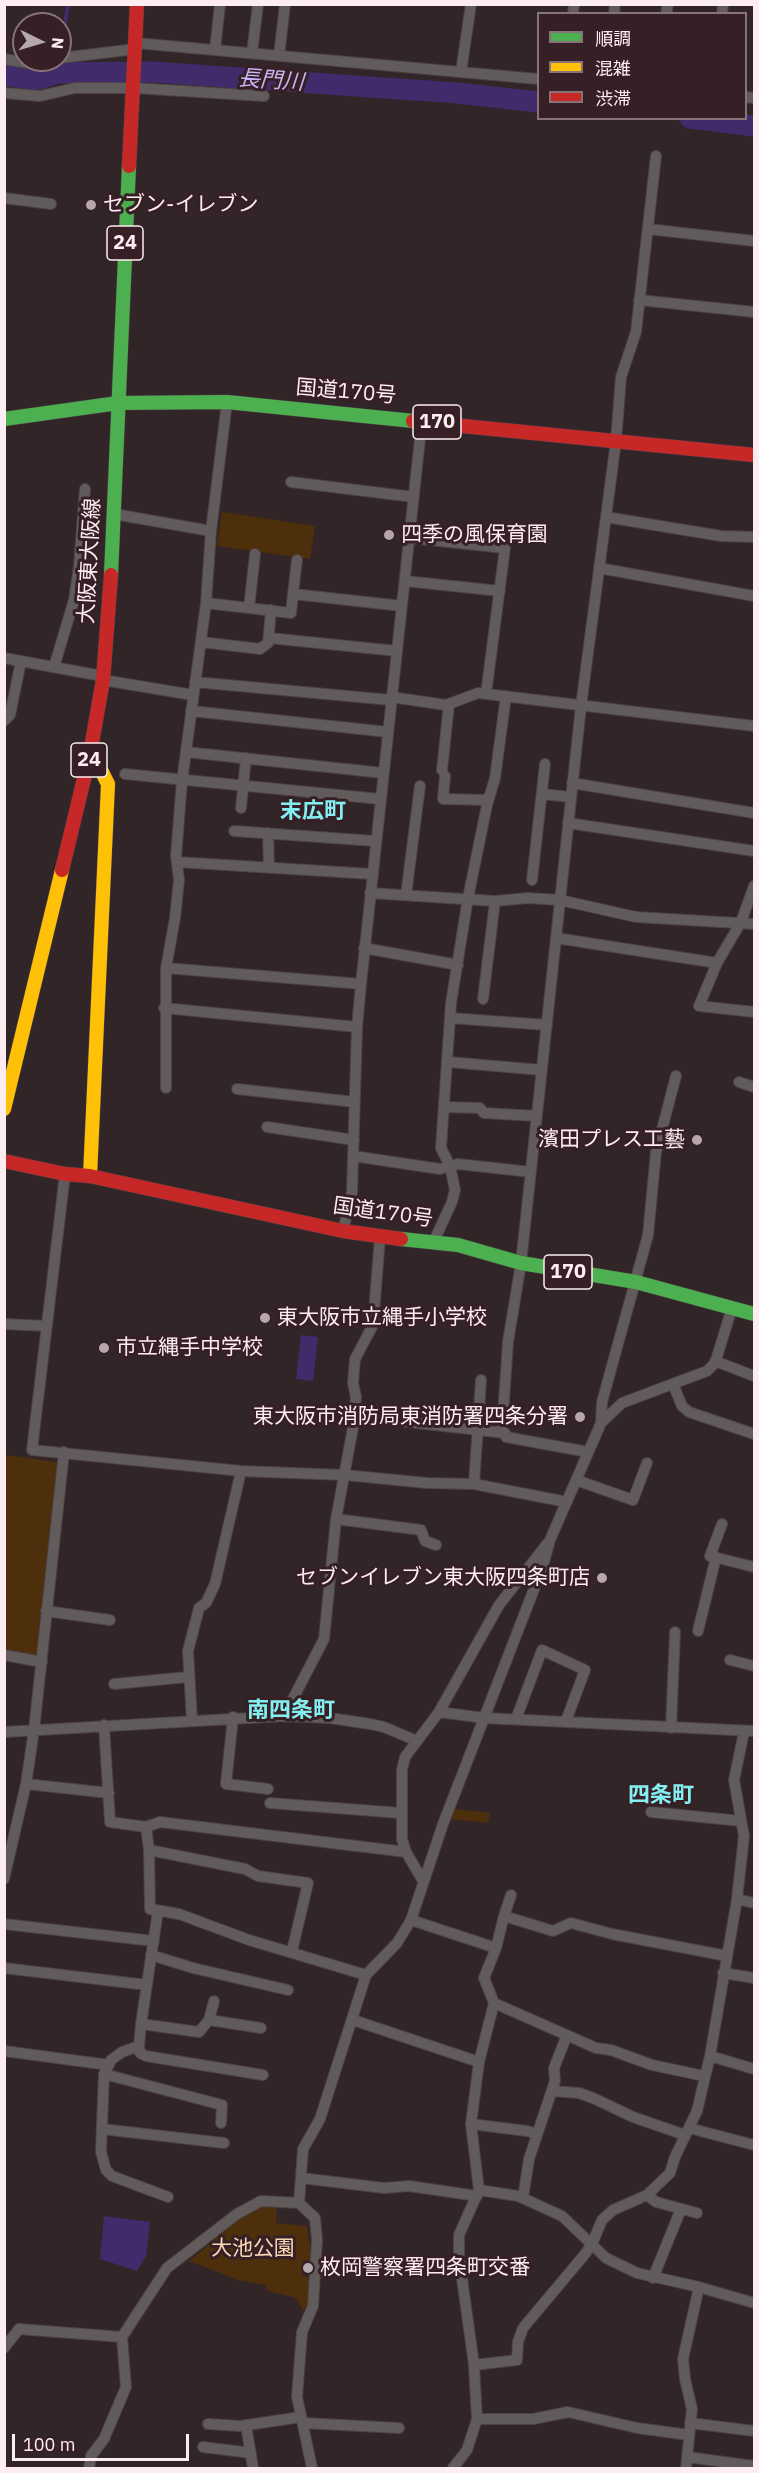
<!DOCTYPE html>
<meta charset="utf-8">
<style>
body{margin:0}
#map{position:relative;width:759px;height:2473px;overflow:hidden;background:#312528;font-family:"IBM Plex Sans","Noto Sans JP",sans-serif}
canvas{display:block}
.frame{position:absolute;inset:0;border:6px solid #fdedf1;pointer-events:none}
.legend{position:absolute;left:537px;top:12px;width:210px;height:108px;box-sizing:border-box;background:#362026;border:2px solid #867277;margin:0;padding:8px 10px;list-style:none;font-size:18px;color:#fdedf1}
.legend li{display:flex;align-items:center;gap:12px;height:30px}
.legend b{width:30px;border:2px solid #867277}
.north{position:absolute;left:12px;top:12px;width:60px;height:60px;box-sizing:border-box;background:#362026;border:2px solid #867277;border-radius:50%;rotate:95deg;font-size:16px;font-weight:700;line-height:24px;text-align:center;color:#fdedf1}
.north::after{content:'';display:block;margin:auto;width:21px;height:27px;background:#b6a7ab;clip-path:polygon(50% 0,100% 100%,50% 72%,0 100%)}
.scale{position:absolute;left:12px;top:2434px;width:177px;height:27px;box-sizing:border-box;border:3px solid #fdedf1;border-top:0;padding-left:8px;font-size:18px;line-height:21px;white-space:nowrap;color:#fdedf1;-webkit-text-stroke:4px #362026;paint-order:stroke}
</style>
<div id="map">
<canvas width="759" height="2473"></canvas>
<div class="frame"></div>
<ul class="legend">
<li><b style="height:8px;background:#4caf50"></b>順調</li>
<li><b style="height:8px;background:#ffc107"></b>混雑</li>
<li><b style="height:8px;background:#c62828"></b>渋滞</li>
</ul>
<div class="north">N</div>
<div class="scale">100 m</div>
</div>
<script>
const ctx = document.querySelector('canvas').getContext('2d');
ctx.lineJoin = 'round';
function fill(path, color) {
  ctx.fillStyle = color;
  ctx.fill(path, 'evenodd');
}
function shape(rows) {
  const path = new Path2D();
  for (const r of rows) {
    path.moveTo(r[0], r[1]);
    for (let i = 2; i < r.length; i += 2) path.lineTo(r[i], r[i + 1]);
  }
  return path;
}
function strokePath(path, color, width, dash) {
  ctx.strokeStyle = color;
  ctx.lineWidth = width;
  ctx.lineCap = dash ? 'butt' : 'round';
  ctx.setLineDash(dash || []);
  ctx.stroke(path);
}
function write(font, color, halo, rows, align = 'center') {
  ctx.font = font + ' "IBM Plex Sans","Noto Sans JP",sans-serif';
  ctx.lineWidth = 6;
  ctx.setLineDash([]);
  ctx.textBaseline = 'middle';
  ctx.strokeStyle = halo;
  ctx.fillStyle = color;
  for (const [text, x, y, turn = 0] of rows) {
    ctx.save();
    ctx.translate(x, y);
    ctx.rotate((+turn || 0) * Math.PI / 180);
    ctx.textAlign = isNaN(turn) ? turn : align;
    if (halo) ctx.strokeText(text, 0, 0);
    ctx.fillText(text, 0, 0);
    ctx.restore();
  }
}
fill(shape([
 [222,512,315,526,310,559,217,546],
 [5,1455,57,1462,36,1657,5,1651],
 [455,1809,490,1813,488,1823,451,1819],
 [263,2206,277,2206,276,2223,307,2226,312,2261,303,2260,302,2276,312,2278,310,2301,303,2311,296,2298,272,2292,267,2290,266,2285,238,2280,189,2261,248,2212]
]), '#4e2f0b');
fill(shape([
 [301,1335,318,1337,313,1381,296,1379],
 [104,2216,150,2222,146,2256,137,2271,100,2259]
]), '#412b6b');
strokePath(shape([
 [60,54,68,4],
 [57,73,59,60]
]), '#412b6b', 4);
strokePath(shape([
 [4,75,36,80,57,73,153,72,458,93,538,102],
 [690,118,754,126]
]), '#412b6b', 21);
const street = shape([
 [573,14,574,4],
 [614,14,615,4],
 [666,14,668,4],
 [722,14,723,4],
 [136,43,538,79],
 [215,50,220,4],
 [252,53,258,4],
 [279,56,285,4],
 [60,58,136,49],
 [4,59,34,64,49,60],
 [461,72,471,4],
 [4,93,40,96,75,88,134,88,264,96],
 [746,97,754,98],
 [4,198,51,204],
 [648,229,754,241],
 [639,300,754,312],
 [291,482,414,497],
 [114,514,211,531],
 [606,517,721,536,754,537],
 [410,538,505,548,486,694],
 [599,568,754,596],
 [405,581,500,591],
 [293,594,297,560],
 [206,603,291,613,293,594,402,606],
 [249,608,255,554],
 [269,638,397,651],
 [201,642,260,649,268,643,271,610],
 [4,658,102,676],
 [54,667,74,600,79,567,85,489],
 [103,680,193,695],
 [195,682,391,700],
 [391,697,446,705,478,693,754,726],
 [191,711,388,732],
 [4,721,10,715,21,661],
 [186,752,383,773],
 [442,770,449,704],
 [125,774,380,799],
 [445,776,443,799,488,800],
 [572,783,754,813],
 [542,794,570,797],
 [241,808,246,758],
 [568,823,754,851],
 [234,831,375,841],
 [268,833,269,868],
 [177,862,372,874],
 [532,880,545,764],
 [754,886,741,922,717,963,699,1006,754,1012],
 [370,893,495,901,528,898,560,900,636,917,754,924],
 [406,895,420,786],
 [556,938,717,963],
 [364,948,458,965],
 [166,968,361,984],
 [483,999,495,901],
 [164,1008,357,1027],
 [450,1018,547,1025],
 [448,1062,542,1070],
 [739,1082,754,1087],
 [166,1088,166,968,175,918,179,880,176,856,182,781,206,603,211,531,227,402],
 [237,1089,355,1102],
 [445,1107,480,1108,484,1113,537,1116],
 [267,1127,354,1140],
 [353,1156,440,1169,458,1164,531,1172],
 [65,1174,32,1450,241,1471,345,1475,427,1483,474,1484,567,1502],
 [343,1231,352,1192,357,1027,361,984,422,420],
 [434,1241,452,1202,455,1190,450,1166,441,1148,451,1003,468,898,487,805,495,778,506,696],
 [4,1324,47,1326],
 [715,1361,754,1376],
 [673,1384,682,1406,689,1412,754,1434],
 [355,1416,505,1433],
 [601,1423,622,1403,707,1371,715,1363,732,1308],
 [588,1452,506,1437,502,1429,508,1342,521,1263,581,706,616,441,621,377,636,332,656,156],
 [576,1480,633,1500,647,1463],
 [474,1484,481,1380],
 [336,1519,421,1530,425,1541,436,1545],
 [722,1524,710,1556,754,1567],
 [46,1611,110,1620],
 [698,1631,716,1557],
 [4,1655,42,1662],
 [730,1660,754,1666],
 [114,1684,188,1677],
 [439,1712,484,1718,754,1731],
 [284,1716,324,1639,336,1519,354,1422,356,1397,353,1383,355,1359,373,1325,380,1237],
 [233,1717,226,1784,268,1789],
 [516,1719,542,1650,585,1670,566,1721],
 [192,1721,188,1651,199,1608,206,1603,215,1584,241,1471],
 [104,1725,110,1822,146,1827,149,1850,150,1909,179,1914,249,1940,366,1975],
 [671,1728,675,1632],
 [4,1732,284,1716,330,1718,370,1724,384,1727,417,1741],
 [26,1784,109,1793],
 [270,1803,401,1813],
 [651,1812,741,1821],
 [146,1827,160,1822,406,1852],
 [149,1850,245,1869,258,1876,308,1883,292,1951],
 [4,1879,26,1784,34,1730,64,1452],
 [423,1881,406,1852,402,1839,402,1770,405,1757,439,1712,499,1605,547,1544],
 [511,1895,504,1916,553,1931,571,1923,612,1934,727,1956],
 [737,1899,754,1903],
 [158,1911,141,2024,139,2046,140,2053,146,2056,263,2075],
 [411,1920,496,1948,484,1978,494,2003,479,2062,471,2124,479,2190,459,2235,459,2257,474,2365,477,2419,467,2450,453,2468],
 [4,1924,154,1941],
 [496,1948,504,1916],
 [151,1955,193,1968,288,1990],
 [4,1968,147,1985],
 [723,1973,754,1978],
 [494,2003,596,2048,611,2050,652,2065,704,2076],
 [209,2020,261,2028],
 [353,2020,479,2062],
 [141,2024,199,2032,209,2020,214,2001],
 [139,2046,122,2052,111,2060,104,2074,101,2152,106,2170,112,2176,168,2197],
 [4,2051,109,2065],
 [710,2056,754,2069],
 [104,2074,222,2105,221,2123],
 [552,2091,579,2093,593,2098,633,2117,685,2135],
 [471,2124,527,2131,537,2134],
 [689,2128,754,2145],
 [102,2129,224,2143],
 [301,2178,384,2188,409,2186,477,2196],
 [479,2190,518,2196,562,2216,606,2258,637,2273,699,2287,754,2303],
 [647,2195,656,2202,697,2213],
 [523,2198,529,2159,555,2081,554,2068,567,2035],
 [653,2278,681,2209],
 [4,2348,19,2329,122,2337],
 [474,2365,517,2360,518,2342,523,2328,585,2254,592,2244,602,2220,613,2210,647,2195,670,2173,675,2157,697,2111,710,2056,737,1899,744,1836,734,1780,744,1732],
 [477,2419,533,2419,568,2412,637,2428,689,2435],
 [303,2423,399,2428],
 [690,2423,754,2431],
 [208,2424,240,2426,301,2417],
 [246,2425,253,2468],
 [203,2447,251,2453],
 [687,2457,754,2466],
 [89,2468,91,2456,104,2439,126,2387,122,2337,167,2268,237,2214,261,2201,299,2203],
 [312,2468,297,2397,302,2332,313,2306,317,2240,315,2218,299,2203,303,2149,320,2119,366,1975,397,1943,411,1920,443,1824,543,1566,550,1540,601,1423,602,1402,648,1235,656,1152,676,1076],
 [686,2468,692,2409,685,2379,683,2359,699,2287]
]);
const fast = shape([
 [4,419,118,403,227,402,413,421],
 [111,575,129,166],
 [401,1239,458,1245,521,1263,636,1282,754,1314]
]);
const slow = shape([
 [88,765,102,772,108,784,90,1176],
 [4,1109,62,870]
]);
const jam = shape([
 [129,166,137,4],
 [413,421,754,455],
 [62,870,90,754,103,680,111,575],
 [4,1161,65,1174,90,1176,343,1231,401,1239]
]);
strokePath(street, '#4d4245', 12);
strokePath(fast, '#4d4245', 15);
strokePath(slow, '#4d4245', 15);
strokePath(jam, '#4d4245', 15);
strokePath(street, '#615c5b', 10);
strokePath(fast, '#4caf50', 14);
strokePath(slow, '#ffc107', 14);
strokePath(jam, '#c62828', 14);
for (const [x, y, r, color] of [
 [91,205,6,"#b6a7ab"],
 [389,535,6,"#b6a7ab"],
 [697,1140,6,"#b6a7ab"],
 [265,1318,6,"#b6a7ab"],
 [104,1348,6,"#b6a7ab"],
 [580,1417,6,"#b6a7ab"],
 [602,1578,6,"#b6a7ab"],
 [308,2268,6,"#b6a7ab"]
]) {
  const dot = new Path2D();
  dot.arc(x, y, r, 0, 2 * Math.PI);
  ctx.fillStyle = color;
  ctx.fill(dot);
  strokePath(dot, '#362026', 2);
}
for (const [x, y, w] of [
 [125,243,36],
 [437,422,48],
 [89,760,36],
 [568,1272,48]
]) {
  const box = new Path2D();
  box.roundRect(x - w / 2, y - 17, w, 34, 4.5);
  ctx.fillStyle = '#362026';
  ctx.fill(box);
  strokePath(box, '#fdedf1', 1.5);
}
write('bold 20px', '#fdedf1', null, [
 ["24",125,243],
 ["170",437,422],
 ["24",89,760],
 ["170",568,1272]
]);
write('21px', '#fdedf1', '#362026', [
 ["セブン-イレブン",103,205],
 ["四季の風保育園",401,535],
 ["濱田プレス工藝",685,1140,"right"],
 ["東大阪市立縄手小学校",277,1318],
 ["市立縄手中学校",116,1348],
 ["東大阪市消防局東消防署四条分署",568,1417,"right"],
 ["セブンイレブン東大阪四条町店",590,1578,"right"],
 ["枚岡警察署四条町交番",320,2268]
], 'left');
write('21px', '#fdedf1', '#362026', [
 ["国道170号",346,392,5],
 ["大阪東大阪線",90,561,-87],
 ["国道170号",383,1213,8]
]);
write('21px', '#f9d7b5', '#362026', [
 ["大池公園",253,2249]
]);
write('italic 22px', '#c3b4f2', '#362026', [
 ["長門川",271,81,4]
]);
write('bold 22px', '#83eff0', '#362026', [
 ["末広町",313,812],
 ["南四条町",291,1711],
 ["四条町",661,1796]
]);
</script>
